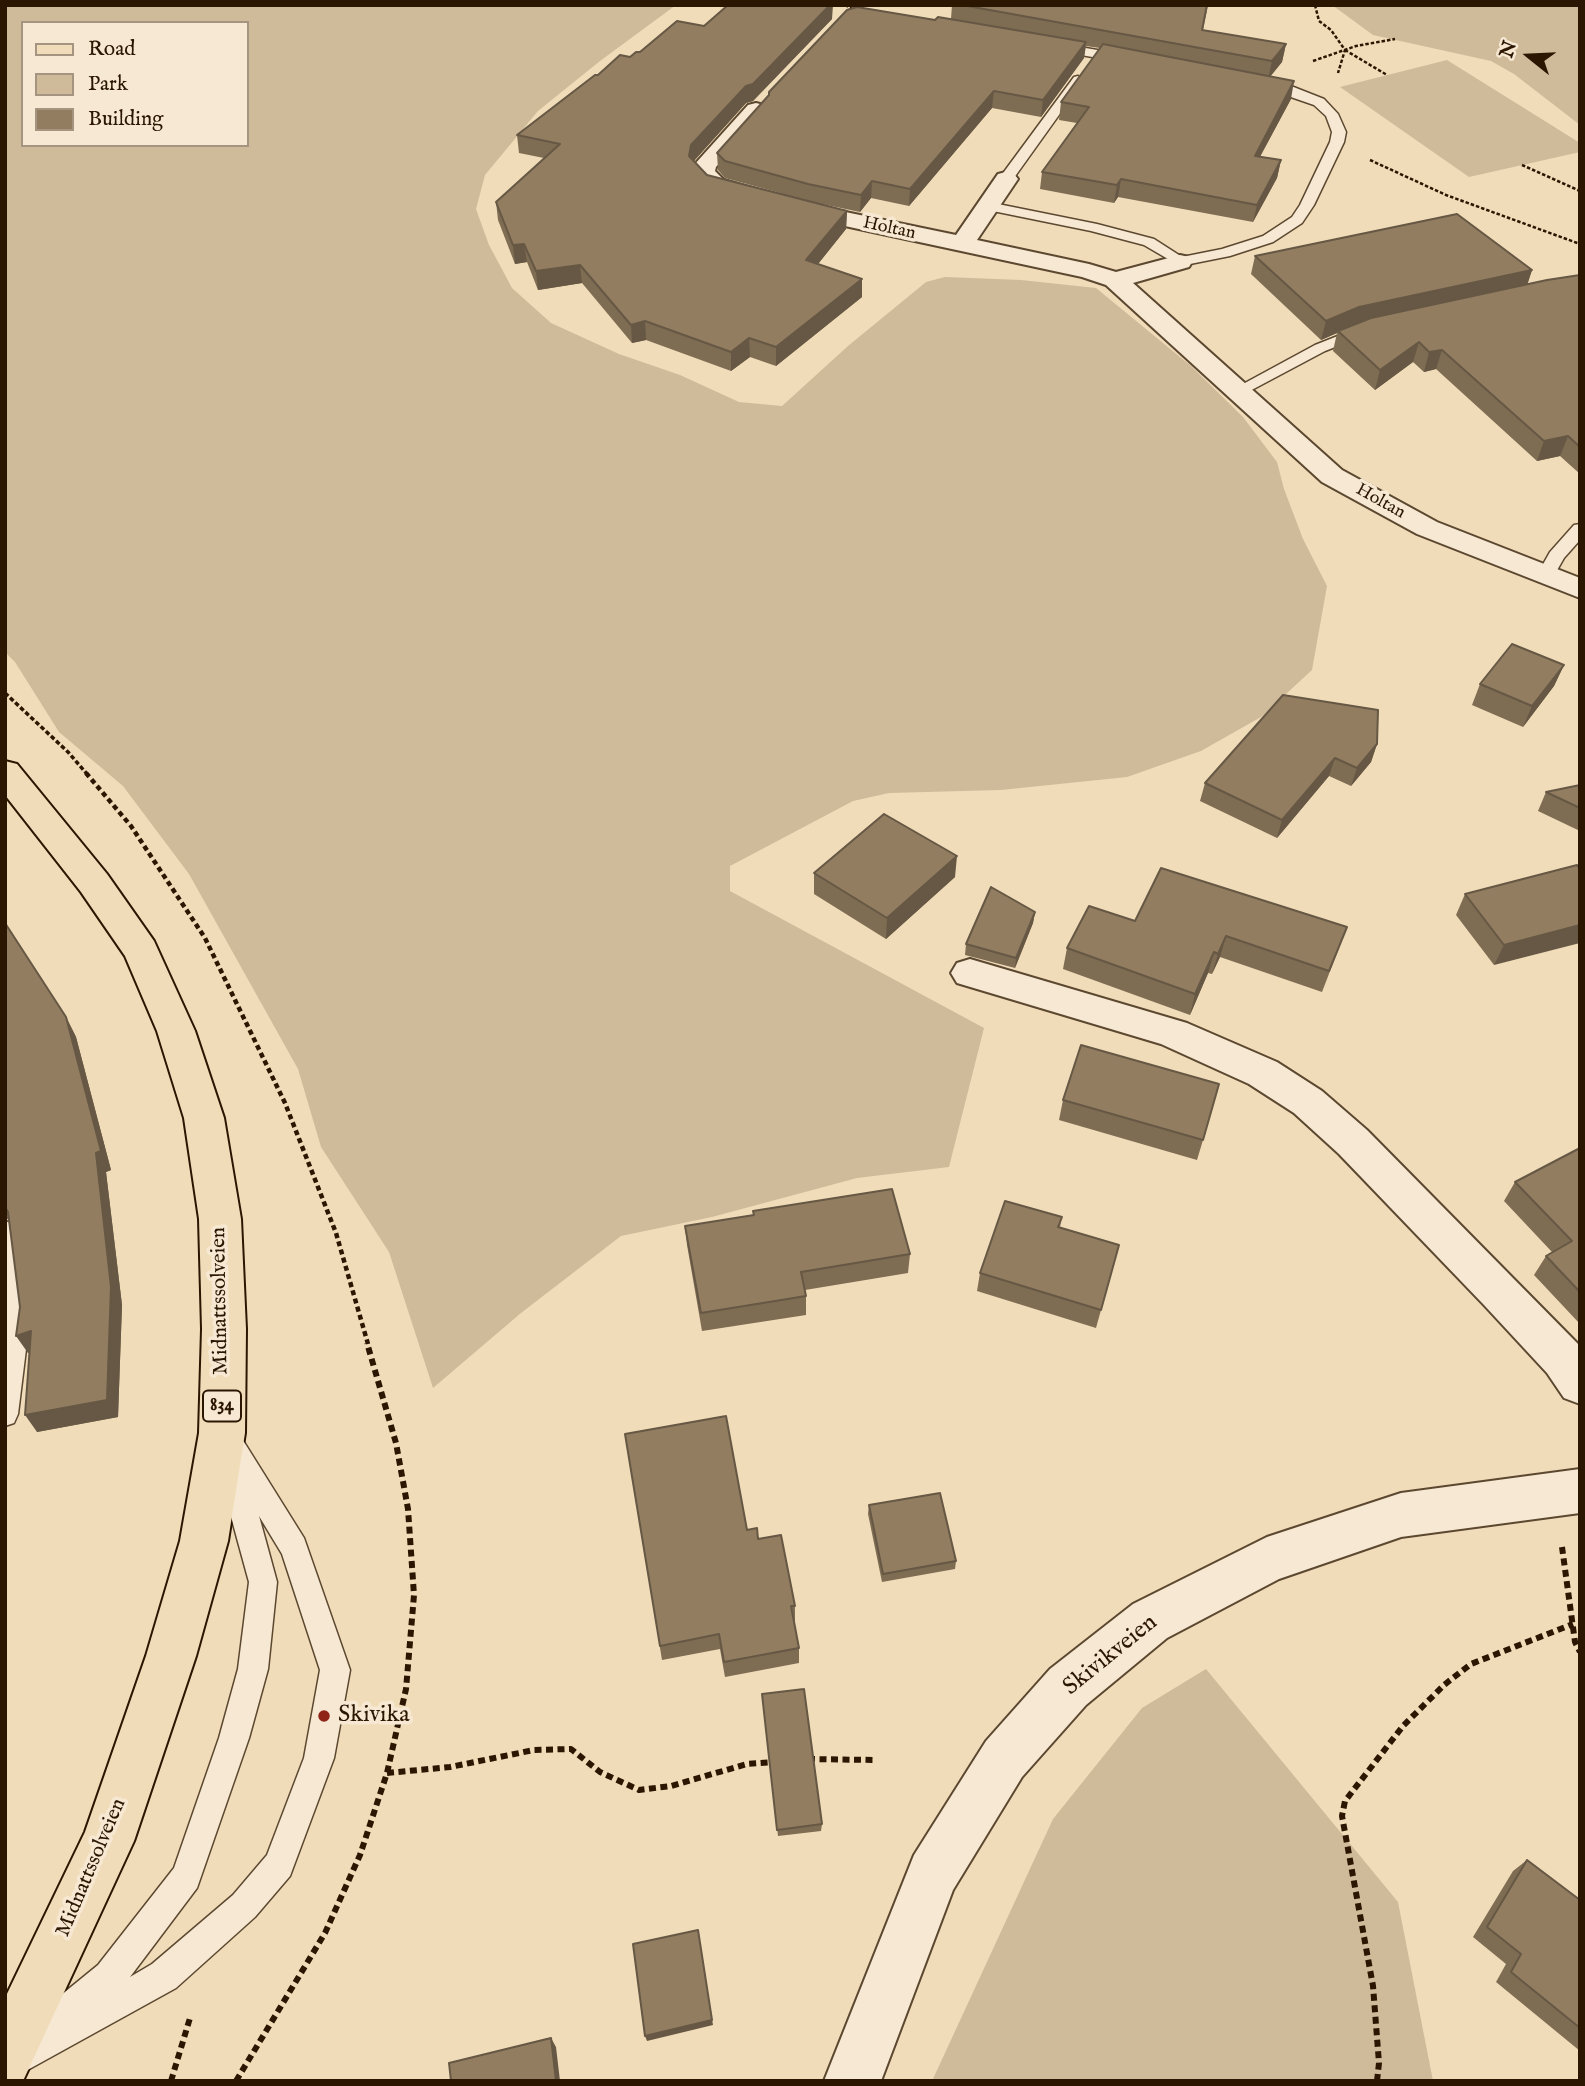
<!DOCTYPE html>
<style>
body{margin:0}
#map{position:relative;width:1585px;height:2086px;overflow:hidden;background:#f1dcb9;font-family:"IM FELL English",serif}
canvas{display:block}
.frame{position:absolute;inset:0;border:7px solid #2b1602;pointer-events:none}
.legend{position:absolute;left:21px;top:21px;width:228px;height:126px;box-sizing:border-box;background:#f6e8d2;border:2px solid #a5947f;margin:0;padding:9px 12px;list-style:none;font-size:21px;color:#2b1602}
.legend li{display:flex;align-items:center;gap:14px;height:35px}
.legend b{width:35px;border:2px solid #a5947f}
.north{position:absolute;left:1494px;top:21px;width:70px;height:70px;-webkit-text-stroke:5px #f6e8d2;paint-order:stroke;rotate:288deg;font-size:19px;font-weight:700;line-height:28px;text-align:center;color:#2b1602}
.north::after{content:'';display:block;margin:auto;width:24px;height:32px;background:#2b1602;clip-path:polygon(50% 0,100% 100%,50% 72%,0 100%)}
</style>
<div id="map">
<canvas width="1585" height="2086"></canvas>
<div class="frame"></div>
<ul class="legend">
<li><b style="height:9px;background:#f1dcb9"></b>Road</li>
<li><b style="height:19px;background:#cfba9a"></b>Park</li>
<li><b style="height:19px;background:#927d61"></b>Building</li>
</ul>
<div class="north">N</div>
</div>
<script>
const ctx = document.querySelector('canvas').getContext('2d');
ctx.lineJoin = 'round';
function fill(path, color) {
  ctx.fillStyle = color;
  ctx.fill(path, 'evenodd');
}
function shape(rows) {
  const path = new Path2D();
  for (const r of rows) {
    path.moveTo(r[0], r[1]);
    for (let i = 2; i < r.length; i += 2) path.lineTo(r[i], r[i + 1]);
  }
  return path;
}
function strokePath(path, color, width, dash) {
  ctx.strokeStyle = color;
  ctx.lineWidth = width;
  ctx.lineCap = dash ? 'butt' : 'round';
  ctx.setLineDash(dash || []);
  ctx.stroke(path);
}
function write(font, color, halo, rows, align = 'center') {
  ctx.font = font + ' "IM FELL English",serif';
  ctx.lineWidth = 7;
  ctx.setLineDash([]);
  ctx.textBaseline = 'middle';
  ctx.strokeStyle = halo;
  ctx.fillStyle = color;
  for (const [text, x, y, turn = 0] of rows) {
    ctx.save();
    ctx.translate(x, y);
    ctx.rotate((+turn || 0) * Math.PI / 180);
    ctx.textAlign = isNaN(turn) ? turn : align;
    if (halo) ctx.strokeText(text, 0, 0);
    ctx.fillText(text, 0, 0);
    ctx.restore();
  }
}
fill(shape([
 [5,5,676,5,600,61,538,111,485,175,476,209,489,245,512,288,551,323,619,354,680,375,739,402,782,406,848,346,926,282,945,277,1021,280,1096,288,1191,366,1243,417,1277,462,1284,489,1303,539,1327,586,1312,670,1261,717,1201,751,1127,777,1001,790,889,793,853,801,730,866,730,891,984,1028,949,1167,857,1178,712,1217,621,1236,521,1313,433,1388,389,1252,321,1147,298,1069,189,874,123,786,59,732,15,662,5,652],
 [23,23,247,23,247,145,23,145],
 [1332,5,1580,5,1580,125,1514,74,1491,61,1373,35],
 [1447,60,1580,143,1580,152,1469,177,1340,87],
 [1206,1669,1398,1902,1433,2081,932,2081,1053,1819,1142,1708]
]), '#cfba9a');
const lane = shape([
 [1057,43,1126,55,1132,59,1126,63,1053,50,1053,44,1057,43],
 [1078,76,1084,80,1011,182,1001,182,1001,176,1074,77,1078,76],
 [1263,79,1291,86,1324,99,1338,114,1346,132,1344,142,1314,205,1302,223,1273,242,1230,256,1180,266,1144,245,1091,231,988,210,981,206,988,202,1097,224,1154,239,1182,257,1222,249,1263,236,1292,217,1300,205,1330,142,1332,132,1326,116,1314,105,1259,86,1259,80,1263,79],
 [1363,326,1371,331,1368,334,1325,351,1246,393,1240,395,1232,390,1315,345,1363,326],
 [1580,524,1580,540,1564,558,1552,579,1540,579,1537,575,1550,552,1574,525,1580,524],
 [5,1221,14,1224,17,1231,29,1325,18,1414,14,1423,5,1426,5,1221],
 [224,1423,234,1426,304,1538,350,1670,334,1758,290,1876,255,1917,176,1988,13,2078,5,2075,5,2047,30,2033,33,2018,98,1965,174,1868,219,1738,238,1669,249,1582,215,1458,219,1451,211,1435,214,1426,224,1423],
 [259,1516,282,1554,320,1670,304,1758,267,1855,233,1895,152,1964,130,1977,197,1888,249,1738,268,1669,277,1582,259,1516]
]);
const street = shape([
 [756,103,764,105,767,110,716,167,715,171,724,180,807,204,956,235,998,174,1006,172,1014,174,1018,179,977,240,1089,264,1116,272,1180,255,1189,257,1192,262,1189,267,1133,283,1342,470,1437,522,1580,578,1580,598,1417,534,1322,482,1106,285,1082,277,803,217,708,190,692,172,694,165,748,105,756,103],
 [970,959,1187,1023,1277,1062,1322,1091,1367,1130,1579,1345,1580,1404,1564,1398,1547,1373,1484,1305,1339,1154,1294,1113,1249,1084,1161,1044,957,983,951,973,957,963,970,959],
 [1580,1469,1580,1513,1401,1537,1279,1579,1167,1638,1086,1705,1022,1777,953,1890,881,2081,824,2081,914,1855,986,1741,1050,1669,1133,1604,1267,1537,1401,1493,1580,1469]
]);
const primary = shape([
 [5,761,17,764,107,874,154,941,195,1031,224,1118,241,1219,246,1329,245,1433,228,1541,196,1656,134,1841,23,2081,5,2081,5,1998,85,1832,146,1656,180,1541,199,1433,202,1329,199,1219,184,1118,157,1031,125,956,81,892,5,795,5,761]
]);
strokePath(lane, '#5c4830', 3);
strokePath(street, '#5c4830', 4);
strokePath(primary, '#2b1602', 4);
strokePath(shape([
 [845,5,856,11],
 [1315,5,1319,21,1331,30,1345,50,1338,73],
 [1345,50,1387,75],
 [1313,61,1356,46,1395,39],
 [1370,160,1446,195,1580,244],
 [1522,165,1580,191]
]), '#2b1602', 2.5, [3.5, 2]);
strokePath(shape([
 [5,693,68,752,87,774]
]), '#2b1602', 3.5, [4.5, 2.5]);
strokePath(shape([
 [86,773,131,826,205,938,285,1103,336,1233,368,1344]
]), '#2b1602', 4.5, [5, 3.5]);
strokePath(shape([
 [1562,1547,1575,1642,1580,1652],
 [808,1759,874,1760],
 [387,1773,450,1767,534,1750,571,1749,600,1772,639,1790,671,1786,747,1764,775,1762],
 [171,2081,190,2018],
 [236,2081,325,1933,360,1855,387,1773,406,1689,414,1595,408,1509,396,1443,367,1343],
 [1377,2081,1379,2063,1373,1986,1342,1816,1345,1801,1403,1726,1444,1685,1471,1664,1573,1624]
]), '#2b1602', 6, [7, 4.5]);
fill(lane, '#f6e8d2');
fill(street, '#f6e8d2');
fill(primary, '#f1dcb9');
fill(shape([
 [952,5,1208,5,1203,30,1286,44,1282,62,1270,77,1291,99,1260,157,1281,160,1277,178,1253,222,1118,197,1114,203,1040,189,1042,172,1077,123,1059,120,1061,102,1100,48,1086,46,1084,58,1041,117,992,108,909,206,871,198,860,212,822,204,847,211,846,229,818,264,862,297,776,366,750,357,731,371,646,340,632,343,582,283,538,290,527,262,515,264,498,220,496,202,544,158,519,153,517,135,598,75,630,57,704,26,832,19,753,101,746,103,694,161,707,175,784,194,725,178,718,170,717,153,935,20,951,19],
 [1255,256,1532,270,1527,284,1580,275,1580,474,1560,456,1537,461,1436,369,1424,372,1413,362,1375,390,1333,351,1337,333,1321,340,1251,274],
 [1564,665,1554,686,1523,727,1472,705,1480,684],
 [1377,744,1371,762,1351,786,1329,776,1277,838,1200,801,1205,783],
 [1580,785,1580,831,1538,811,1546,792],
 [1577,865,1494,965,1456,915,1465,894],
 [814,873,955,877,886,939,814,894],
 [1035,912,1033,923,1015,968,965,955,966,944],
 [1135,921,1347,927,1322,992,1220,957,1212,974,1208,973,1190,1015,1063,969,1067,948],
 [5,923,66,1017,76,1037,111,1170,106,1172,122,1305,118,1417,37,1432,29,1353,28,1353,20,1307,9,1219,5,1219],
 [1063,1100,1203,1140,1197,1160,1059,1120],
 [1580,1148,1580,1324,1534,1275,1546,1256,1552,1252,1504,1201,1515,1182],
 [1062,1217,1060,1227,1119,1245,1096,1328,977,1291,980,1273],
 [685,1226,910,1254,908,1273,805,1290,806,1296,806,1315,702,1331,687,1245],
 [625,1434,758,1539,795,1606,795,1621,794,1621,799,1648,799,1663,725,1677,720,1649,662,1660],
 [869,1505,956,1561,955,1569,882,1582,868,1514],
 [762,1694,822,1824,821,1831,778,1836],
 [1527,1860,1578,1899,1580,1898,1580,2051,1496,1982,1506,1964,1473,1937,1513,1871]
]), '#7e6c53');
fill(shape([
 [830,5,833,5,832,19,753,101,746,103,692,163,689,156,691,145,746,86],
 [1086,42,1084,58,1041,117,1043,100],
 [1286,44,1282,62,1268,79,1272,61],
 [1294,81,1291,99,1251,173,1255,156],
 [994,91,992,108,909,206,910,189],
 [1281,160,1277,178,1253,222,1257,205],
 [1121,179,1118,197,1114,203,1117,185],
 [872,181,871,198,860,212,861,195],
 [847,211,846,229,806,279,806,260],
 [524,244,527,262,515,264,513,245],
 [580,265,582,283,538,290,536,271],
 [1532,270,1526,289,1338,331,1337,333,1321,340,1326,321,1359,307],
 [862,279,862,297,776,366,776,347],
 [645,321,646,340,632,343,631,325],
 [749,338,750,357,731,371,731,352],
 [1419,342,1413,362,1375,390,1380,370],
 [1442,350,1436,369,1424,372,1429,352],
 [1568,436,1560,456,1537,461,1544,441],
 [1564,665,1554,686,1523,727,1532,706],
 [1377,744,1371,762,1351,786,1357,768],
 [1335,758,1329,776,1277,838,1282,820],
 [957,856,955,877,886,939,887,918],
 [1035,912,1033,923,1015,968,1016,958],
 [1580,925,1580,943,1494,965,1504,945],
 [1226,936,1220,957,1212,974,1218,954],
 [1214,952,1208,973,1190,1015,1195,994],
 [66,1017,76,1037,111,1170,106,1172,122,1305,118,1417,37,1432,25,1415],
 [31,1331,43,1349,28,1353,16,1336],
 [698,1930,713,2025,647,2041,645,2036],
 [551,2038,556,2047,560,2081,556,2081]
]), '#665844');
const building = shape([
 [728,5,830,5,753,84,746,86,691,145,689,156,707,175,847,211,806,260,862,279,776,347,749,338,731,352,645,321,631,325,580,265,536,271,524,244,513,245,496,202,560,144,517,135,595,75,598,75,620,55,630,57,636,52,640,52,677,21,704,26,728,5],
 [962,5,1207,5,1202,30,1286,44,1272,61,962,5],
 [857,7,935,20,938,17,1086,42,1043,100,994,91,910,189,872,181,861,195,808,184,725,161,717,153,769,95,769,92,847,10,857,7],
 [1103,44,1294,81,1255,156,1281,160,1257,205,1121,179,1117,185,1042,172,1089,107,1061,102,1103,44],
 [1457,214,1532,270,1359,307,1326,321,1255,256,1457,214],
 [1580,275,1580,447,1568,436,1544,441,1442,350,1429,352,1419,342,1380,370,1338,331,1371,318,1547,280,1580,275],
 [1512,644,1564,665,1532,706,1480,684,1512,644],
 [1283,695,1378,710,1377,744,1357,768,1335,758,1282,820,1205,783,1283,695],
 [1580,785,1580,808,1546,792,1580,785],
 [884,814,957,856,887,918,814,873,884,814],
 [1577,865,1580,869,1580,925,1504,945,1465,894,1577,865],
 [1161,868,1347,927,1329,971,1226,936,1218,954,1214,952,1195,994,1067,948,1089,906,1135,921,1161,868],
 [991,887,1035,912,1016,958,966,944,991,887],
 [5,923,66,1017,101,1151,96,1153,111,1287,107,1400,25,1415,31,1331,16,1336,20,1307,8,1212,5,1207,5,923],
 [1081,1045,1219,1084,1203,1140,1063,1100,1081,1045],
 [1580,1148,1580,1292,1546,1256,1572,1241,1515,1182,1580,1148],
 [892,1189,910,1254,801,1272,806,1296,701,1313,685,1226,754,1215,753,1211,892,1189],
 [1005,1201,1062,1217,1058,1227,1119,1245,1101,1310,980,1273,1005,1201],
 [726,1416,747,1530,757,1528,758,1539,781,1535,795,1606,791,1606,799,1648,724,1662,719,1634,660,1646,625,1434,726,1416],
 [940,1493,956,1561,883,1574,869,1505,940,1493],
 [804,1689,822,1824,777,1830,762,1694,804,1689],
 [1527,1860,1580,1900,1580,2028,1511,1972,1521,1954,1487,1927,1527,1860],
 [698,1930,712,2020,645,2036,633,1944,698,1930],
 [551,2038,556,2081,451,2081,449,2063,551,2038]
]);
fill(building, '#927d61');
strokePath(building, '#665844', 2);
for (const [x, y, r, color] of [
 [324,1716,7,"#8f2418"]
]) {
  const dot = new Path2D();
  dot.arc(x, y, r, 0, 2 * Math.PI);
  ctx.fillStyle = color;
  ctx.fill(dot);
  strokePath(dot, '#f6e8d2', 2.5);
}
write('18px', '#2b1602', '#f6e8d2', [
 ["Holtan",889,229,12],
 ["Holtan",1380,502,29]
]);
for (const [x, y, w] of [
 [222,1406,38]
]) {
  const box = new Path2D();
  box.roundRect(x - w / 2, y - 15.5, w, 31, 5);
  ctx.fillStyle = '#f6e8d2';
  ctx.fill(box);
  strokePath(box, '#2b1602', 2);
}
write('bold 19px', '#2b1602', null, [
 ["834",222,1406]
]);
write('21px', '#2b1602', '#f6e8d2', [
 ["Midnattssolveien",221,1301,-91],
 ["Midnattssolveien",92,1868,-67]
]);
write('24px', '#2b1602', '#f6e8d2', [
 ["Skivikveien",1111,1656,-39]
]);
write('24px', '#2b1602', '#f6e8d2', [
 ["Skivika",338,1716]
], 'left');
</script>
